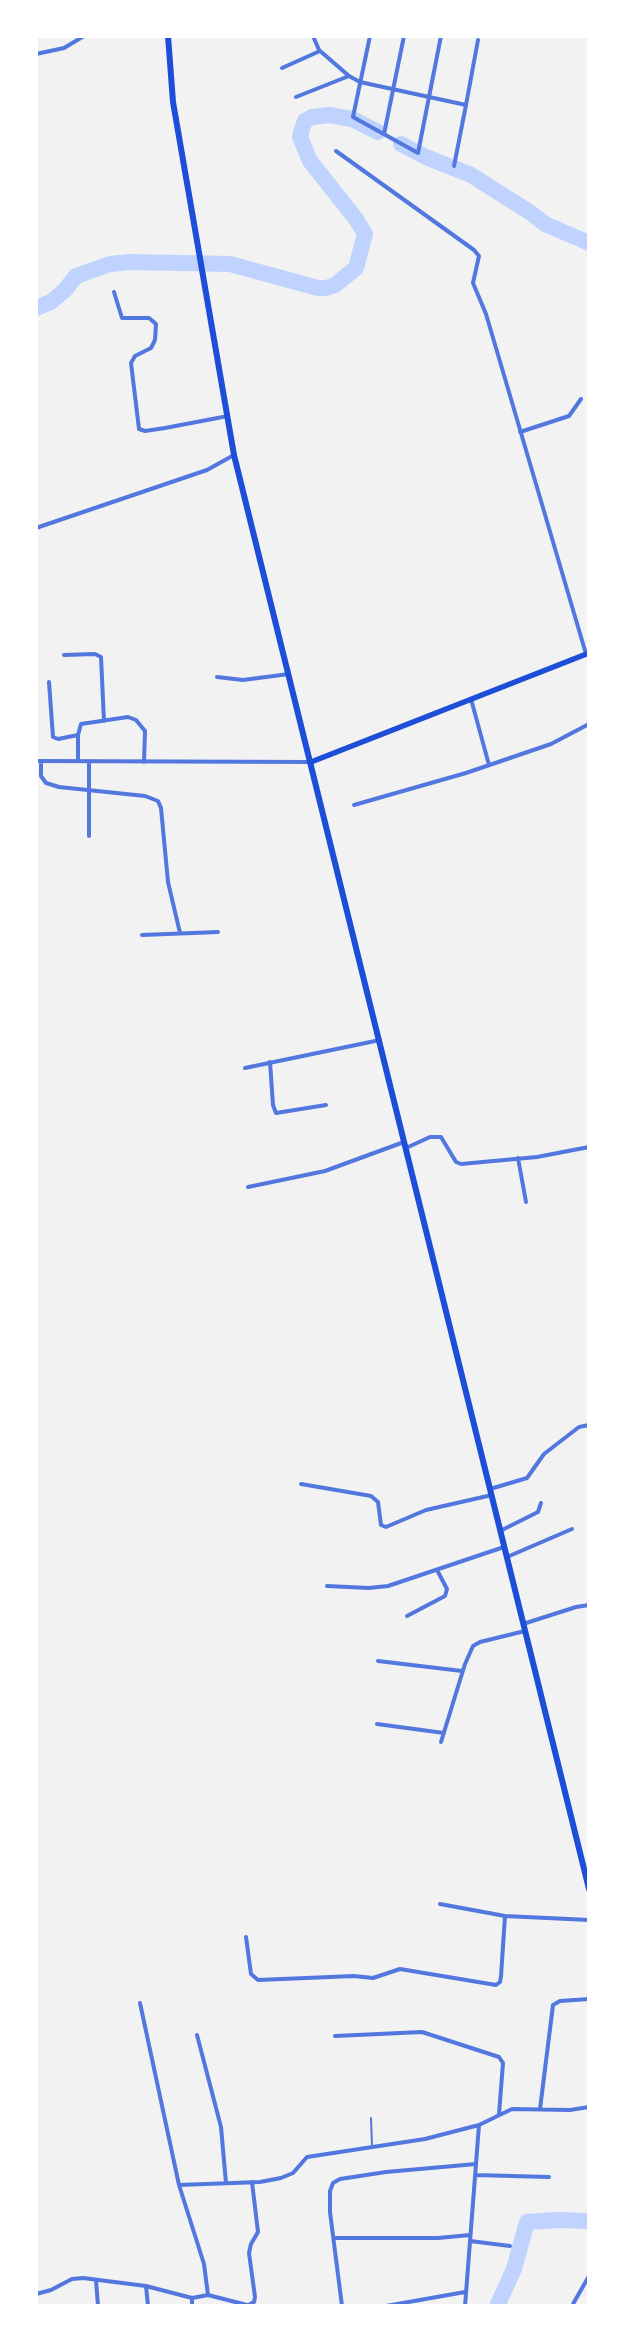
<!DOCTYPE html>
<style>
body{margin:0}
#map{position:relative;width:625px;height:2342px;overflow:hidden;background:#f2f2f2;font-family:"Noto Serif",serif}
canvas{display:block}
.frame{position:absolute;inset:0;border:38px solid #fff;pointer-events:none}
</style>
<div id="map">
<canvas width="625" height="2342"></canvas>
<div class="frame"></div>
</div>
<script>
const ctx = document.querySelector('canvas').getContext('2d');
ctx.lineJoin = 'round';
function shape(rows) {
  const path = new Path2D();
  for (const r of rows) {
    path.moveTo(r[0], r[1]);
    for (let i = 2; i < r.length; i += 2) path.lineTo(r[i], r[i + 1]);
  }
  return path;
}
function strokePath(path, color, width, dash) {
  ctx.strokeStyle = color;
  ctx.lineWidth = width;
  ctx.lineCap = dash ? 'butt' : 'round';
  ctx.setLineDash(dash || []);
  ctx.stroke(path);
}
strokePath(shape([
 [401,144,426,157,471,175,531,213,545,224,589,243],
 [36,308,51,302,65,290,76,276,110,264,130,262,230,264,318,288,326,288,335,285,356,268,365,234,356,219,310,161,300,137,302,129,305,121,312,117,329,115,352,119,378,132],
 [497,2306,514,2269,527,2222,558,2220,589,2221]
]), '#bfd3fe', 16);
strokePath(shape([
 [371,2118,372,2146]
]), '#5277de', 2);
strokePath(shape([
 [370,36,353,117,418,153,441,36],
 [36,54,64,48,84,36],
 [282,68,320,51],
 [349,76,360,82,466,105,478,40],
 [296,97,349,76,319,50,313,36],
 [384,134,404,36],
 [336,151,474,250,479,256,473,283,486,314,586,654],
 [454,166,466,105],
 [114,292,122,318,149,318,156,324,155,340,151,348,135,356,131,363,139,429,145,431,165,428,228,416],
 [520,432,569,416,581,399],
 [36,528,207,470,234,455],
 [64,655,95,654,101,657,104,721],
 [217,677,243,680,289,674],
 [49,682,53,737,58,739,78,735],
 [471,699,489,765],
 [36,761,311,762],
 [41,761,41,776,46,783,59,787,145,796,158,801,161,808,168,882,180,933],
 [78,761,78,735,81,724,128,717,136,720,145,731,144,762],
 [89,761,89,836],
 [354,805,466,773,551,744,589,724],
 [142,935,218,932],
 [270,1062,273,1105,276,1113,326,1105],
 [245,1068,380,1040],
 [406,1148,430,1137,441,1137,456,1162,461,1164,537,1157,589,1147],
 [518,1158,526,1202],
 [248,1187,325,1171,404,1142],
 [301,1484,371,1496,378,1502,381,1525,386,1527,426,1510,492,1495],
 [490,1489,527,1478,544,1454,579,1427,589,1425],
 [500,1531,538,1512,541,1503],
 [507,1557,572,1529],
 [327,1586,369,1588,388,1586,504,1547],
 [407,1616,445,1596,447,1589,437,1570],
 [523,1624,576,1607,589,1605],
 [378,1661,462,1671],
 [377,1724,444,1733],
 [441,1742,465,1664,473,1646,480,1642,525,1631],
 [440,1904,505,1916,589,1920],
 [246,1937,251,1974,258,1980,354,1976,373,1978,400,1969,496,1985,500,1982,501,1976,505,1916],
 [140,2003,179,2185,204,2264,208,2295],
 [197,2035,221,2127,226,2183],
 [335,2036,422,2032,499,2057,503,2063,499,2114],
 [540,2109,553,2005,560,2001,589,1999],
 [475,2175,549,2177],
 [179,2185,260,2182,281,2178,293,2173,307,2157,425,2139,479,2125,512,2109,570,2110,589,2107],
 [334,2238,438,2238,470,2235],
 [470,2241,510,2246],
 [96,2280,98,2306],
 [146,2286,148,2306],
 [36,2294,51,2290,72,2279,83,2278,146,2286,192,2298,208,2295,247,2305],
 [192,2298,192,2306],
 [573,2304,589,2276],
 [247,2306,254,2302,255,2297,249,2253,251,2244,258,2232,252,2182],
 [342,2306,330,2212,330,2191,333,2183,340,2179,386,2172,476,2164],
 [386,2306,465,2292],
 [465,2306,479,2125]
]), '#5277de', 4);
strokePath(shape([
 [311,762,589,653]
]), '#1d4ed8', 5.5);
strokePath(shape([
 [168,36,173,102,234,455,589,1889]
]), '#1d4ed8', 6);
</script>
